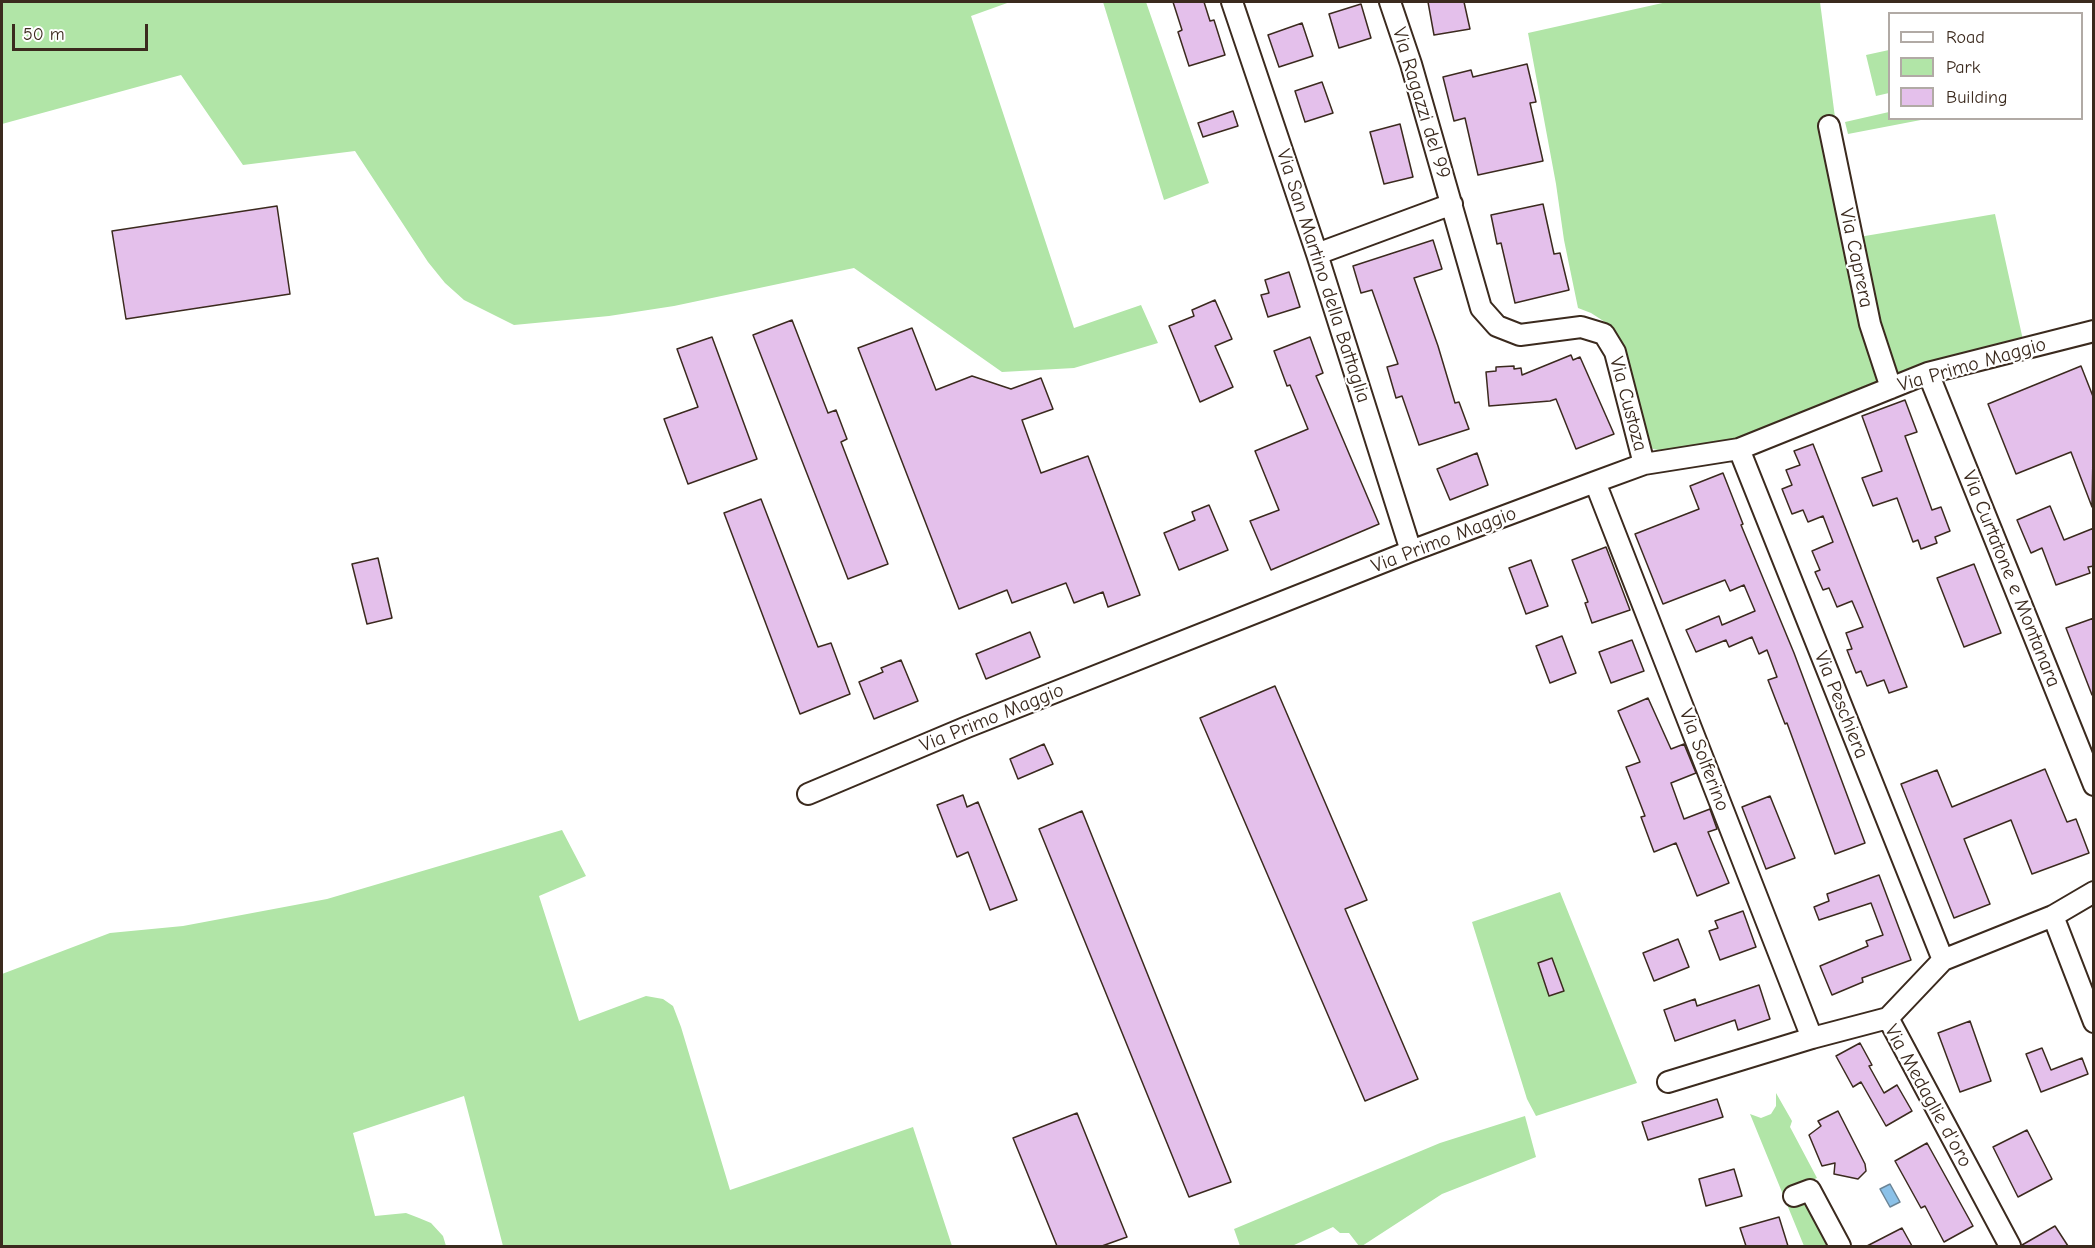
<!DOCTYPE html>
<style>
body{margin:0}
#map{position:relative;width:2095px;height:1248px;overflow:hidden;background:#fff;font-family:"Comic Neue",sans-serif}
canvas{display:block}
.frame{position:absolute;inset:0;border:3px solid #3b2a1e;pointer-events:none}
.legend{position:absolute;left:1888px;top:12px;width:195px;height:108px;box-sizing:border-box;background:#fff;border:2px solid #b1aaa5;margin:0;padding:8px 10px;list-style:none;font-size:18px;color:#3b2a1e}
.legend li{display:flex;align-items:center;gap:12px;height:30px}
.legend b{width:30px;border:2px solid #b1aaa5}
.scale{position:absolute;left:12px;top:24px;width:136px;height:27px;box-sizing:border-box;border:3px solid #3b2a1e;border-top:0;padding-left:8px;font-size:18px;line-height:21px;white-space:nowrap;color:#3b2a1e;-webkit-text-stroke:4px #fff;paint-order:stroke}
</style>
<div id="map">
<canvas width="2095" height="1248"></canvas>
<div class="frame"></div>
<ul class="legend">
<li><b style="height:8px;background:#fff"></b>Road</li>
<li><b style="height:16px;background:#b1e5a7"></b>Park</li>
<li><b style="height:16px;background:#e4c0eb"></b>Building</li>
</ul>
<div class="scale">50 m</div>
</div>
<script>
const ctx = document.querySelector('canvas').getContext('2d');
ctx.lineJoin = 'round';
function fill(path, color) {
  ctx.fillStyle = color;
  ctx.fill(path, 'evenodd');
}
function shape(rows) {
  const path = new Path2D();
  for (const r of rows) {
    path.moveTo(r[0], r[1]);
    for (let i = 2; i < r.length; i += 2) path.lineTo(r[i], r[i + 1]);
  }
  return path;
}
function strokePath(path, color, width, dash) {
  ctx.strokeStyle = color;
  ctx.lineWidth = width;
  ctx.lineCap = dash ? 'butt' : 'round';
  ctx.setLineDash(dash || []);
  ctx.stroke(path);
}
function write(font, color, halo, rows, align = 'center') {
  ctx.font = font + ' "Comic Neue",sans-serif';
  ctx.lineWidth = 4.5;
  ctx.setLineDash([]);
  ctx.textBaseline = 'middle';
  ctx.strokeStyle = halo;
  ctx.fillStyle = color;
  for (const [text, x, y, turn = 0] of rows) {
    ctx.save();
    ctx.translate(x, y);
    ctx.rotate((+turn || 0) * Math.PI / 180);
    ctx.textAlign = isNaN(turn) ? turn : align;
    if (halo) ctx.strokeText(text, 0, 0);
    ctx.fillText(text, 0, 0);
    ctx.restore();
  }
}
fill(shape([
 [2,2,1010,2,971,16,1074,328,1141,305,1158,343,1074,368,1002,372,854,268,674,306,609,316,514,325,464,300,445,283,428,262,355,151,243,165,181,75,2,124],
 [1103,2,1146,2,1209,183,1164,200],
 [1667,2,1820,2,1843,179,1881,380,1732,442,1668,452,1653,449,1644,441,1622,342,1614,330,1605,322,1591,313,1578,308,1564,240,1556,184,1528,33],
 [1889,50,1889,93,1876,96,1866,55],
 [1889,112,1890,118,1926,119,1848,134,1845,122],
 [1995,214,2023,340,1892,375,1859,237],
 [562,830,586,876,539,896,579,1021,646,996,663,999,673,1006,681,1027,730,1190,913,1127,952,1246,503,1246,464,1096,353,1133,375,1216,406,1213,419,1218,431,1223,443,1236,446,1246,2,1246,2,974,110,933,183,926,327,899],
 [1560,892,1637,1083,1536,1116,1527,1099,1472,922],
 [1776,1093,1792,1121,1790,1127,1817,1178,1803,1184,1836,1246,1804,1246,1750,1114,1761,1118,1771,1114,1776,1106],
 [1525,1116,1536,1157,1442,1194,1362,1246,1359,1246,1349,1233,1340,1233,1333,1227,1292,1246,1240,1246,1234,1229,1440,1143]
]), '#b1e5a7');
const water = shape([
 [1890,1184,1900,1202,1890,1207,1880,1189,1890,1184]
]);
fill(water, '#8bc1e8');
strokePath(water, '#6b8597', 1.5);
const building = shape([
 [1173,2,1204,2,1210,21,1214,20,1225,55,1189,66,1178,32,1182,30,1173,2],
 [1428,2,1464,2,1470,29,1434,35,1428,2],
 [1361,4,1371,38,1339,48,1329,14,1361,4],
 [1302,23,1313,56,1279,67,1268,35,1302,23],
 [1527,64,1536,102,1530,103,1543,161,1478,175,1465,118,1454,121,1443,77,1471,70,1473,77,1527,64],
 [1322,82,1333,113,1305,122,1295,91,1322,82],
 [1233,111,1238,126,1203,137,1198,123,1233,111],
 [1400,124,1413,177,1384,184,1370,132,1400,124],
 [1543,204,1554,254,1560,253,1569,290,1515,303,1501,243,1497,244,1491,215,1543,204],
 [277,206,290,294,126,319,112,231,277,206],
 [1433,240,1442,269,1414,278,1438,346,1455,403,1459,402,1469,429,1419,445,1402,396,1396,398,1387,367,1398,364,1372,290,1361,293,1353,266,1433,240],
 [1289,272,1300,307,1268,317,1261,295,1269,293,1265,280,1289,272],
 [1215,300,1232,339,1215,346,1233,387,1200,402,1169,326,1194,316,1192,310,1215,300],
 [792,320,828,413,836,410,847,439,841,442,888,564,848,579,753,335,792,320],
 [912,328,936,390,972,376,1011,389,1041,378,1053,409,1022,420,1041,473,1088,456,1140,595,1108,607,1103,592,1074,603,1066,583,1012,603,1007,590,959,609,858,348,912,328],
 [712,337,757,459,688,484,664,419,698,407,677,349,712,337],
 [1310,337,1323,373,1316,376,1379,524,1271,570,1250,521,1279,510,1255,451,1308,429,1290,385,1287,386,1274,351,1310,337],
 [1571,355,1573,360,1580,357,1614,434,1576,449,1556,399,1550,401,1489,406,1486,372,1496,371,1496,367,1514,366,1514,369,1521,368,1522,375,1571,355],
 [2081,366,2094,399,2092,507,2071,452,2016,474,1988,404,2081,366],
 [1905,400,1917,432,1905,436,1932,510,1941,507,1950,531,1935,537,1937,543,1921,549,1918,540,1913,542,1897,498,1873,506,1862,478,1882,471,1862,416,1905,400],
 [1813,444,1907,687,1889,693,1884,680,1867,686,1861,671,1856,673,1847,650,1852,649,1846,633,1863,627,1852,601,1837,607,1829,588,1823,590,1815,572,1820,570,1812,551,1833,542,1823,516,1808,522,1803,510,1792,514,1782,489,1792,485,1786,470,1800,465,1794,451,1813,444],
 [1477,453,1488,485,1450,500,1437,469,1477,453],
 [1723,473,1743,524,1741,525,1794,653,1865,843,1835,854,1787,723,1785,724,1768,680,1777,677,1767,650,1759,654,1752,637,1729,647,1726,640,1696,652,1686,630,1719,616,1722,625,1755,611,1744,585,1730,591,1725,580,1663,604,1635,534,1699,509,1690,486,1723,473],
 [761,499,818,647,831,643,850,694,800,714,724,513,761,499],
 [1209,505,1228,550,1179,570,1164,533,1195,520,1192,512,1209,505],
 [2050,506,2064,540,2094,528,2094,566,2088,567,2090,573,2056,585,2042,548,2031,553,2017,520,2050,506],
 [1606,547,1630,610,1592,623,1585,603,1588,602,1572,560,1606,547],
 [378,558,392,618,367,624,352,564,378,558],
 [1531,560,1548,606,1526,614,1509,568,1531,560],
 [1974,564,2001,633,1964,647,1937,578,1974,564],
 [2094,618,2094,695,2092,695,2066,628,2094,618],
 [1030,632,1040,657,986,679,976,654,1030,632],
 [1562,636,1576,673,1550,683,1536,646,1562,636],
 [1632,640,1644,671,1611,683,1599,652,1632,640],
 [901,660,918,701,874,719,859,682,883,672,881,668,901,660],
 [1275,686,1367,900,1345,909,1418,1079,1365,1101,1200,718,1275,686],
 [1648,698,1671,749,1684,744,1696,773,1671,783,1684,819,1710,809,1717,829,1708,832,1729,883,1697,896,1676,843,1654,852,1641,817,1645,816,1626,767,1640,762,1618,711,1648,698],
 [1044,744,1053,764,1018,779,1010,759,1044,744],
 [2045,769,2067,822,2076,819,2089,853,2032,874,2011,820,1964,839,1990,904,1954,918,1901,784,1937,770,1952,807,2045,769],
 [963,795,967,807,978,802,1017,900,990,910,968,852,957,857,937,805,963,795],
 [1770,796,1795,858,1766,869,1742,807,1770,796],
 [1082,811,1231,1182,1189,1197,1039,829,1082,811],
 [1879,875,1911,960,1862,978,1863,982,1832,995,1820,966,1868,946,1866,941,1883,935,1871,903,1819,920,1814,907,1829,901,1827,894,1879,875],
 [1743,911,1756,947,1720,960,1709,931,1718,928,1715,921,1743,911],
 [1678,939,1689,967,1654,981,1643,953,1678,939],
 [1552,958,1564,991,1549,996,1538,963,1552,958],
 [1759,985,1770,1019,1738,1030,1735,1020,1675,1041,1664,1010,1695,999,1697,1006,1759,985],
 [1970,1021,1991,1081,1960,1092,1938,1033,1970,1021],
 [1860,1043,1872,1065,1869,1066,1884,1093,1897,1085,1912,1111,1886,1126,1861,1082,1853,1087,1836,1056,1860,1043],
 [2042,1048,2051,1070,2082,1058,2088,1074,2041,1092,2026,1054,2042,1048],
 [1717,1099,1723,1117,1648,1140,1642,1122,1717,1099],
 [1838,1111,1865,1164,1866,1171,1858,1179,1834,1174,1835,1163,1822,1166,1809,1135,1821,1126,1818,1121,1838,1111],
 [1077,1113,1127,1237,1102,1246,1057,1246,1013,1138,1077,1113],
 [2027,1130,2052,1179,2018,1197,1993,1147,2027,1130],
 [1927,1143,1973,1226,1944,1242,1925,1206,1921,1208,1895,1161,1927,1143],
 [1734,1169,1742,1196,1706,1206,1699,1179,1734,1169],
 [1779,1217,1788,1246,1746,1246,1740,1228,1779,1217],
 [2055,1226,2068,1246,2022,1246,2022,1245,2055,1226],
 [1902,1228,1912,1246,1867,1246,1902,1228]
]);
fill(building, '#e4c0eb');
strokePath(building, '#3b2a1e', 1.5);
const street = shape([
 [1232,2,1317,254,1411,551],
 [1390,2,1411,64,1481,308,1497,326,1520,335,1581,327,1604,334,1615,352,1644,464],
 [1829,126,1870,324,1891,388],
 [1317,254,1452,204],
 [1928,373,2094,785],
 [1739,449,1943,960],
 [1595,482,1812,1038],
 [808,794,967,727,1411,551,1595,482,1644,464,1739,449,1928,373,2094,331],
 [2053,916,2094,1022],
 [1888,1018,1943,960,2053,916,2094,892],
 [1668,1082,1812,1038,1888,1018,2010,1246],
 [1794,1196,1810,1190,1840,1246]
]);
strokePath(street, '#3b2a1e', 24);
strokePath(street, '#fff', 20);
write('20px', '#3b2a1e', '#fff', [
 ["Via Ragazzi del 99",1421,103,73],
 ["Via Caprera",1856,258,78],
 ["Via San Martino della Battaglia",1323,276,72],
 ["Via Primo Maggio",1972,365,-16],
 ["Via Custoza",1628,404,75],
 ["Via Primo Maggio",1444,540,-21],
 ["Via Curtatone e Montanara",2011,579,68],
 ["Via Peschiera",1841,705,68],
 ["Via Primo Maggio",992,718,-22],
 ["Via Solferino",1704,760,69],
 ["Via Medaglie d'oro",1928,1096,61]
]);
</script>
